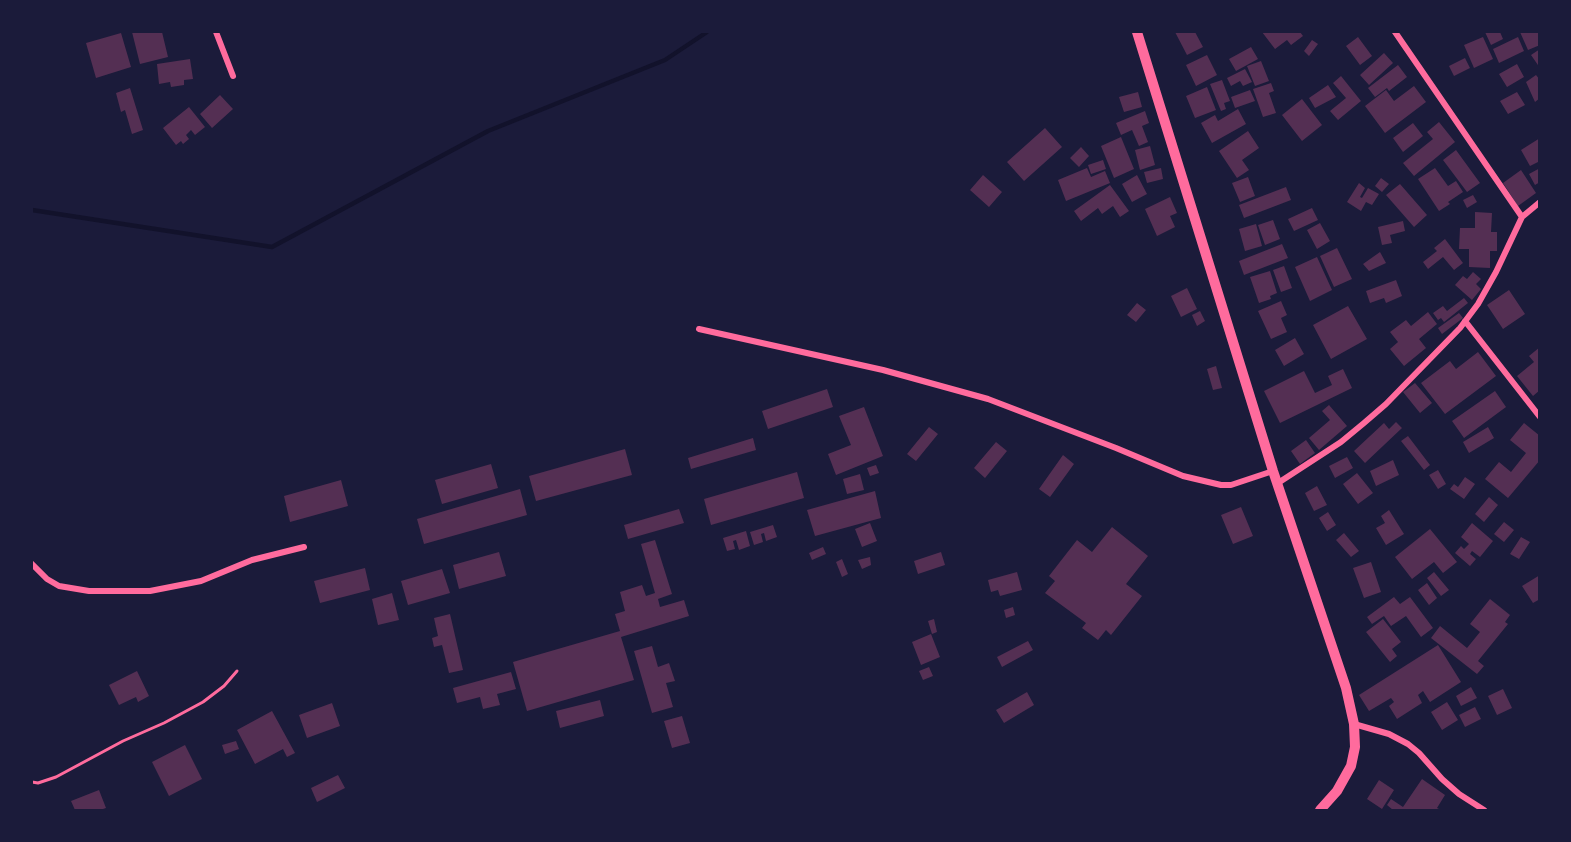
<!DOCTYPE html>
<style>
body{margin:0}
#map{position:relative;width:1571px;height:842px;overflow:hidden;background:#1b1b3a;font-family:Raleway,sans-serif}
canvas{display:block}
.frame{position:absolute;inset:0;border:33px solid #1b1b3a;pointer-events:none}
</style>
<div id="map">
<canvas width="1571" height="842"></canvas>
<div class="frame"></div>
</div>
<script>
const ctx = document.querySelector('canvas').getContext('2d');
ctx.lineJoin = 'round';
function shape(rows) {
  const path = new Path2D();
  for (const r of rows) {
    path.moveTo(r[0], r[1]);
    for (let i = 2; i < r.length; i += 2) path.lineTo(r[i], r[i + 1]);
  }
  return path;
}
function strokePath(path, color, width, dash) {
  ctx.strokeStyle = color;
  ctx.lineWidth = width;
  ctx.lineCap = dash ? 'butt' : 'round';
  ctx.setLineDash(dash || []);
  ctx.stroke(path);
}
function fill(path, color) {
  ctx.fillStyle = color;
  ctx.fill(path, 'evenodd');
}
strokePath(shape([
 [32,210,272,247,488,131,665,60,707,32]
]), '#12122b', 4.5);
fill(shape([
 [132,32,162,32,168,57,140,64],
 [1175,32,1195,32,1203,47,1187,55],
 [1262,32,1300,32,1303,36,1291,45,1287,40,1275,49],
 [1485,32,1500,32,1503,39,1491,45],
 [1520,32,1540,32,1540,45,1528,50],
 [121,33,131,67,96,78,86,43],
 [1358,37,1372,56,1360,65,1346,46],
 [1483,37,1493,59,1474,68,1464,45],
 [1518,37,1524,51,1499,63,1493,49],
 [1312,40,1318,44,1309,56,1304,51],
 [1251,47,1258,59,1236,71,1229,59],
 [1540,49,1540,68,1531,55],
 [1384,53,1393,63,1369,85,1360,75],
 [1207,55,1217,75,1196,86,1186,65],
 [1465,58,1470,68,1454,76,1449,66],
 [190,59,193,79,184,80,184,85,171,87,170,82,159,84,157,64],
 [1261,61,1269,81,1255,86,1247,66],
 [1517,64,1524,77,1507,87,1499,74],
 [1398,65,1407,77,1389,91,1387,88,1375,97,1368,88],
 [1245,69,1252,82,1243,86,1240,81,1231,86,1227,78],
 [1536,75,1540,80,1540,98,1535,102,1526,82],
 [1341,76,1361,101,1338,120,1330,111,1346,98,1333,83],
 [1222,80,1230,101,1224,103,1226,109,1221,111,1210,84],
 [1271,83,1274,91,1269,93,1276,113,1263,117,1253,89],
 [1328,85,1336,97,1315,108,1309,98],
 [1414,86,1426,102,1385,133,1365,106,1386,90,1394,101],
 [1207,87,1216,110,1195,118,1186,96],
 [130,88,143,130,132,134,125,110,121,112,116,93],
 [1250,90,1255,101,1235,108,1231,97],
 [1138,92,1142,107,1124,112,1119,97],
 [1517,92,1525,105,1508,114,1500,101],
 [220,95,233,109,212,128,200,114],
 [1302,99,1322,125,1302,141,1282,115],
 [189,107,205,127,195,135,191,130,186,135,189,139,183,144,181,141,176,145,163,128],
 [1238,109,1246,124,1212,143,1201,123,1215,115,1218,121],
 [1145,111,1149,123,1142,126,1148,142,1139,146,1132,130,1121,135,1116,123],
 [1439,122,1455,142,1414,176,1403,163,1433,139,1427,132],
 [1413,123,1423,136,1403,152,1393,138],
 [1045,128,1062,147,1024,181,1007,162],
 [1248,131,1259,148,1242,160,1249,170,1237,178,1219,151],
 [1121,137,1134,169,1114,178,1101,146],
 [1540,138,1540,161,1530,166,1521,150],
 [1150,146,1155,165,1140,170,1135,150],
 [1081,147,1089,156,1079,167,1070,158],
 [1456,150,1480,183,1467,192,1443,160],
 [1103,160,1106,169,1091,174,1088,165],
 [1087,168,1091,177,1105,171,1110,183,1066,201,1058,180],
 [1161,168,1163,179,1147,183,1144,172],
 [1435,168,1448,186,1456,181,1463,192,1448,202,1450,204,1439,211,1418,179],
 [1540,168,1540,182,1535,185,1529,174],
 [1521,170,1536,193,1518,206,1503,183],
 [983,175,1002,192,989,207,970,190],
 [1137,175,1147,194,1132,202,1122,184],
 [1248,177,1255,196,1240,202,1232,183],
 [1381,178,1389,184,1382,192,1375,186],
 [1359,183,1365,188,1360,197,1362,198,1368,188,1379,194,1372,205,1366,202,1361,211,1347,202],
 [1400,184,1427,215,1414,227,1386,195],
 [1110,185,1129,211,1120,217,1113,206,1102,214,1098,208,1081,221,1074,211],
 [1286,187,1291,200,1244,218,1239,205],
 [1473,195,1477,202,1467,208,1463,200],
 [1170,197,1177,213,1170,216,1175,227,1157,236,1145,209],
 [1312,208,1318,220,1294,231,1288,219],
 [1475,212,1492,213,1491,232,1497,232,1497,251,1490,251,1490,268,1469,267,1469,249,1459,249,1460,228,1475,228],
 [1273,220,1280,239,1265,245,1258,225],
 [1403,221,1405,231,1390,235,1392,243,1382,245,1378,227],
 [1320,223,1330,241,1317,249,1307,230],
 [1256,224,1262,246,1245,251,1239,229],
 [1445,239,1463,263,1454,270,1443,257,1428,269,1423,262,1437,251,1434,248],
 [1282,244,1288,258,1244,275,1239,261],
 [1337,248,1352,279,1334,287,1320,256],
 [1380,252,1386,263,1369,271,1363,264],
 [1317,257,1332,290,1310,301,1295,267],
 [1284,266,1292,288,1281,292,1273,270],
 [1270,271,1277,293,1270,296,1271,299,1259,303,1250,277],
 [1473,272,1481,279,1476,284,1481,289,1472,300,1455,285,1463,276,1467,279],
 [1396,280,1402,296,1386,303,1384,298,1370,303,1366,291],
 [1187,288,1197,309,1181,317,1171,296],
 [1509,290,1525,314,1503,329,1487,305],
 [1464,298,1468,303,1444,322,1441,318,1438,320,1433,313,1443,306,1447,311],
 [1281,301,1287,315,1281,318,1287,332,1271,339,1258,311],
 [1137,303,1146,310,1136,322,1127,315],
 [1348,306,1367,339,1331,359,1313,325],
 [1200,311,1205,321,1197,326,1192,315],
 [1428,312,1437,324,1419,339,1426,348,1404,366,1390,349,1398,342,1390,332,1406,320,1411,326],
 [1459,313,1463,318,1442,334,1438,328],
 [1295,338,1304,354,1284,366,1275,350],
 [1540,347,1540,390,1533,396,1517,376,1534,362,1529,356],
 [1478,352,1496,376,1445,414,1421,383,1450,361,1456,369],
 [1216,366,1222,388,1213,390,1207,369],
 [1343,369,1352,388,1280,423,1264,391,1304,371,1315,393,1332,385,1328,376],
 [1415,383,1432,403,1420,413,1403,392],
 [827,389,833,407,768,429,762,411],
 [1495,391,1506,407,1464,438,1452,421],
 [1329,405,1347,426,1319,450,1309,438,1330,420,1322,411],
 [864,407,883,456,836,475,828,454,851,445,839,416],
 [1396,422,1402,428,1365,463,1354,451,1384,423,1389,429],
 [1524,423,1540,436,1540,460,1508,498,1485,479,1499,462,1511,472,1526,453,1510,440],
 [929,427,938,434,916,461,907,454],
 [1488,427,1494,438,1469,453,1463,442],
 [1408,436,1430,465,1424,470,1401,441],
 [753,438,756,450,691,469,688,458],
 [1306,440,1315,453,1300,464,1291,451],
 [996,442,1007,451,985,478,974,468],
 [625,449,632,475,536,501,529,476],
 [1063,455,1074,464,1050,497,1039,489],
 [1347,457,1353,468,1335,478,1329,466],
 [1393,460,1399,475,1376,486,1370,471],
 [491,464,498,488,442,504,435,480],
 [876,465,879,473,870,476,867,468],
 [1438,470,1446,484,1438,489,1429,475],
 [797,472,804,498,711,525,704,499],
 [1357,473,1373,493,1358,504,1343,484],
 [860,474,864,490,847,494,843,479],
 [1465,477,1475,484,1464,499,1450,489,1454,484,1458,487],
 [341,480,348,506,290,522,284,496],
 [1317,486,1327,505,1314,511,1305,493],
 [520,489,527,515,424,544,417,519],
 [875,491,881,518,815,536,807,510],
 [1489,497,1498,505,1484,522,1475,514],
 [1241,507,1253,536,1233,544,1221,515],
 [679,509,684,523,628,539,624,525],
 [1389,510,1404,534,1386,545,1376,528,1385,523,1381,516],
 [1328,512,1336,525,1327,531,1319,518],
 [1504,522,1514,530,1504,542,1494,534],
 [870,523,877,541,862,547,855,529],
 [1472,523,1493,541,1480,557,1472,551,1470,554,1476,559,1470,566,1455,553,1461,546,1464,549,1469,544,1461,537],
 [773,525,777,537,766,541,764,533,761,534,763,542,754,545,750,532],
 [1112,527,1148,556,1126,584,1142,596,1111,635,1106,630,1098,640,1082,628,1086,623,1045,593,1055,581,1049,576,1077,540,1092,552],
 [1430,529,1457,562,1443,573,1434,562,1412,579,1395,557],
 [746,531,750,546,739,550,736,540,733,541,735,549,727,551,723,538],
 [1344,533,1359,551,1351,557,1336,540],
 [1521,537,1530,542,1519,559,1510,554],
 [655,540,672,594,658,599,660,607,684,600,689,616,621,637,634,680,527,711,513,662,620,631,615,614,625,611,620,592,642,585,646,596,655,593,641,544],
 [823,547,826,554,812,560,809,553],
 [499,552,506,576,459,589,453,565],
 [941,552,945,565,918,574,914,561],
 [870,557,871,565,862,569,858,560],
 [842,559,848,574,842,577,836,562],
 [1371,562,1381,592,1364,598,1353,568],
 [365,568,370,590,320,603,314,581],
 [442,569,450,593,408,605,401,581],
 [1017,572,1022,590,1000,596,998,590,991,592,988,580],
 [1434,572,1449,590,1441,596,1427,578],
 [1540,575,1540,599,1533,603,1522,586],
 [1427,583,1437,598,1429,605,1418,590],
 [392,593,399,620,378,625,372,599],
 [1394,597,1400,604,1410,597,1433,628,1421,637,1406,616,1391,626,1384,616,1372,624,1367,617],
 [1490,599,1510,615,1505,622,1508,624,1478,661,1484,666,1477,674,1431,638,1440,626,1467,648,1480,632,1470,624],
 [1013,607,1015,615,1006,618,1004,610],
 [450,614,463,670,449,673,442,645,434,647,432,638,438,636,434,618],
 [934,619,937,632,932,634,928,621],
 [1383,619,1401,642,1392,649,1397,656,1390,662,1366,632],
 [931,634,940,657,921,665,912,642],
 [1028,641,1033,650,1002,667,997,657],
 [1438,645,1461,682,1430,702,1423,691,1418,695,1422,703,1397,719,1389,706,1394,702,1391,698,1369,711,1359,695],
 [652,646,658,667,669,663,675,681,666,683,673,707,652,713,634,651],
 [929,667,933,676,923,680,919,671],
 [137,671,149,696,138,702,136,697,119,705,109,685],
 [511,672,516,689,497,694,500,705,483,709,480,697,457,703,453,688],
 [1471,687,1477,698,1461,706,1456,696],
 [1503,689,1512,708,1497,715,1488,696],
 [1027,692,1034,705,1004,723,996,710],
 [600,700,604,716,560,728,556,711],
 [1447,702,1458,720,1442,730,1431,712],
 [332,703,340,726,307,738,299,715],
 [1475,707,1481,719,1465,727,1459,715],
 [272,711,295,753,287,757,283,749,255,764,237,730],
 [682,716,690,743,672,748,664,721],
 [236,741,239,749,225,754,222,745],
 [185,745,202,779,169,796,152,762],
 [338,775,345,788,317,802,311,788],
 [1422,779,1445,795,1437,808,1441,810,1393,810,1387,805,1391,799,1403,807],
 [1379,780,1394,790,1382,809,1367,799],
 [99,790,106,808,100,810,75,810,71,801]
]), '#542f53');
strokePath(shape([
 [32,782,38,783,56,777,123,741,164,723,203,702,224,686,237,671]
]), '#ff6b9d', 3);
strokePath(shape([
 [216,32,233,76],
 [1395,32,1522,217],
 [1465,321,1540,417],
 [699,329,883,370,988,399,1116,448,1183,476,1221,485,1231,485,1273,471],
 [1278,483,1341,442,1364,423,1386,404,1460,328,1478,304,1496,272,1522,217,1540,202],
 [32,564,47,579,59,586,89,591,150,591,201,581,252,560,304,547],
 [1354,724,1389,734,1408,744,1419,753,1442,779,1459,794,1484,810]
]), '#ff6b9d', 6);
strokePath(shape([
 [1137,32,1273,471,1346,688,1354,724,1355,747,1351,766,1337,791,1320,810]
]), '#ff6b9d', 10);
</script>
